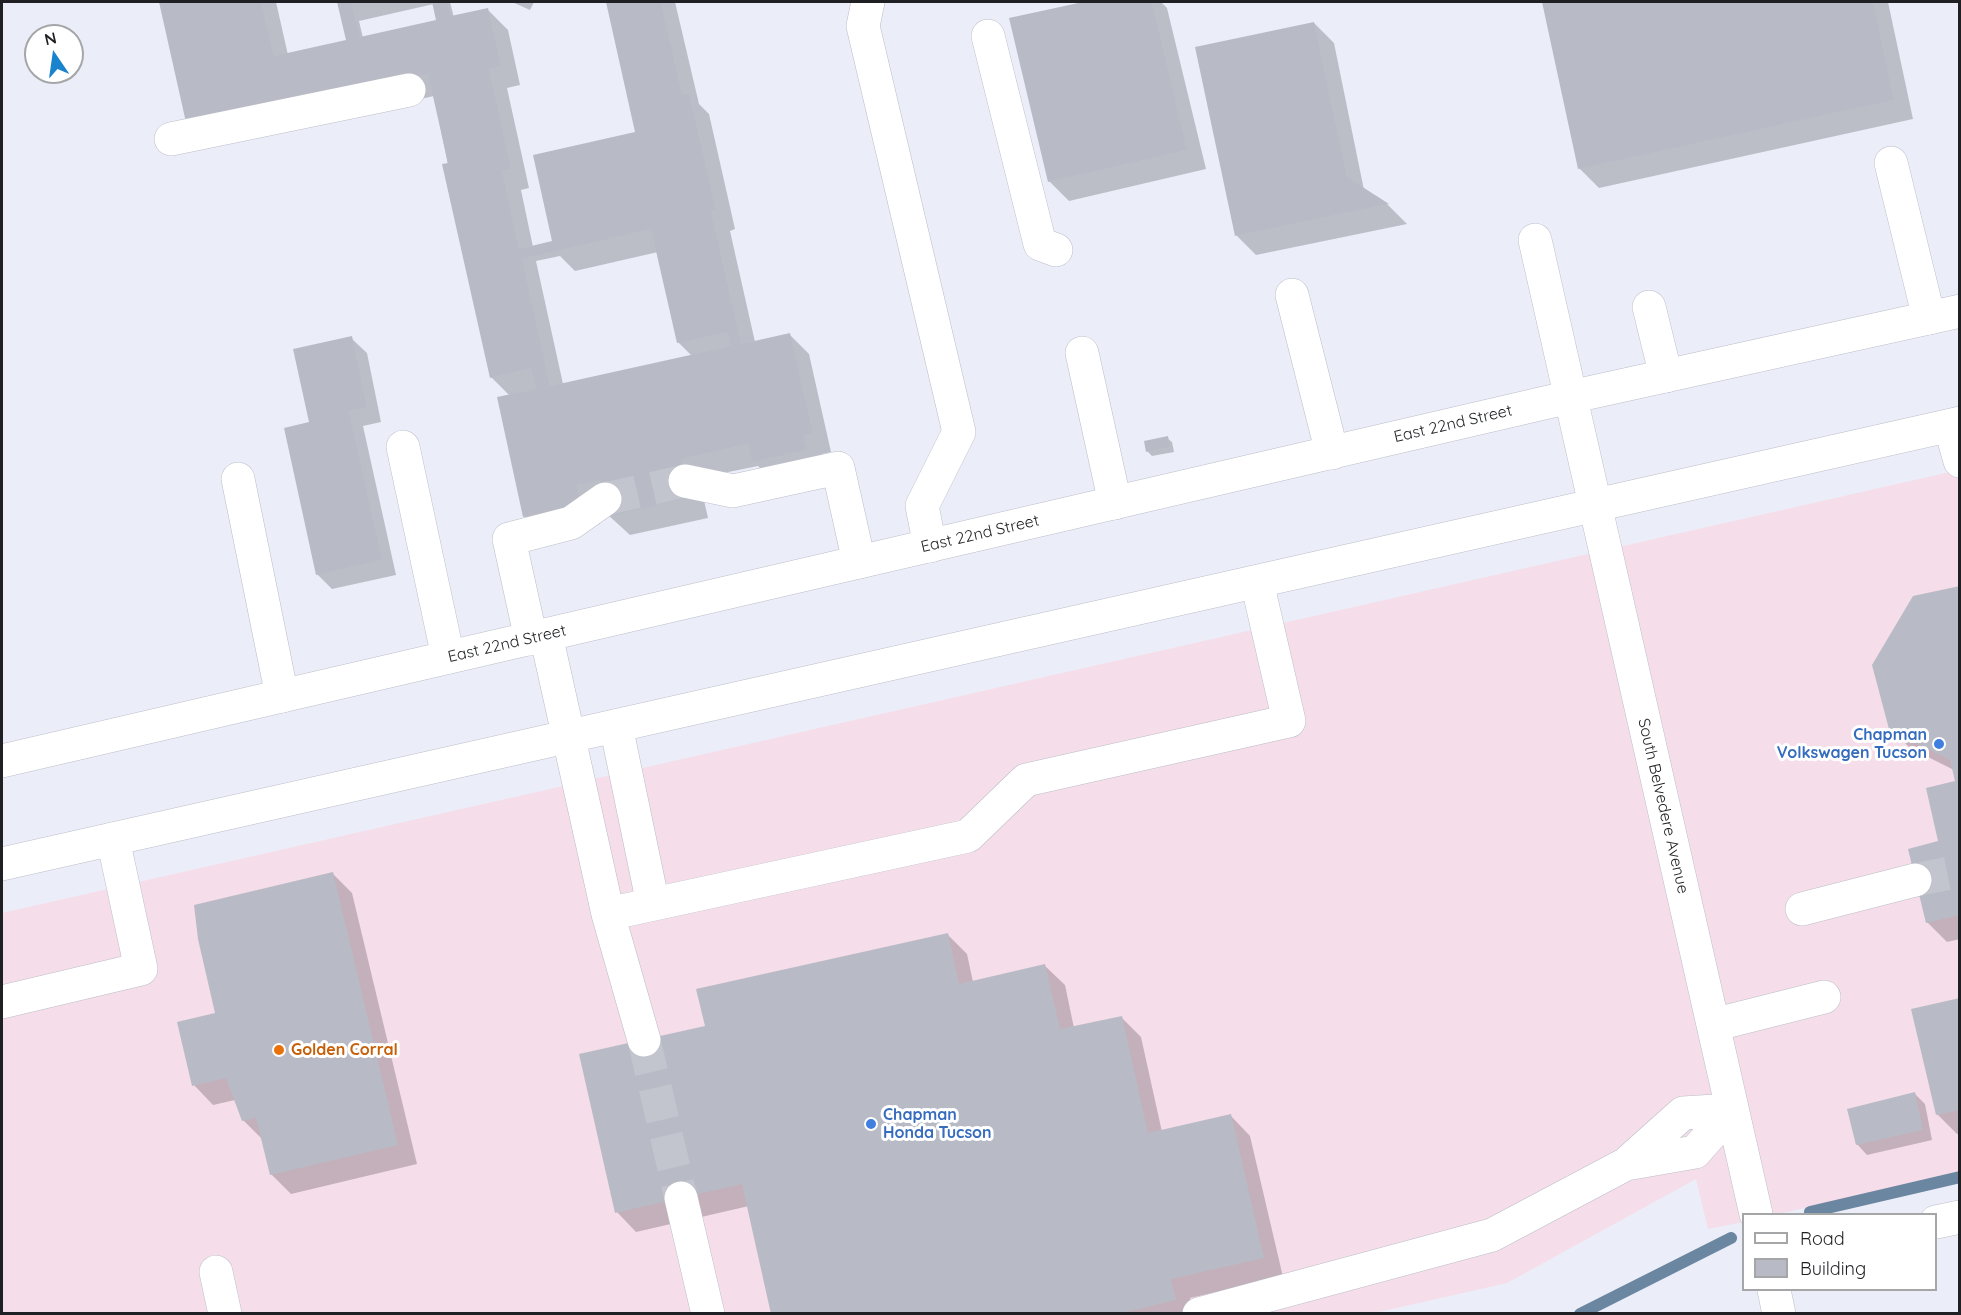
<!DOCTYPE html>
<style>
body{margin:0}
#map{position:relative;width:1961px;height:1315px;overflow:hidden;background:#ebeef9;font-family:Quicksand,sans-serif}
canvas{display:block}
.frame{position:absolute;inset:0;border:3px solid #1f2023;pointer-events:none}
.legend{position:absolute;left:1742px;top:1213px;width:195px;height:78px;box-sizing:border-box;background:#fff;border:2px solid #a5a6a7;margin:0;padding:8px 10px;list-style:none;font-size:18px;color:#1f2023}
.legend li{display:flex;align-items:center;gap:12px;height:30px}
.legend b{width:30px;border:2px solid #a5a6a7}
.north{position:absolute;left:24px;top:24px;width:60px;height:60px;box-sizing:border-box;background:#fff;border:2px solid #a5a6a7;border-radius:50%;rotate:347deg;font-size:16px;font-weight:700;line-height:24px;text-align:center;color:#1f2023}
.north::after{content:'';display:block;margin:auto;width:21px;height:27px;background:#1983cd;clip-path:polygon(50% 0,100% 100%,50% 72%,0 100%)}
</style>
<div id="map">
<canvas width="1961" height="1315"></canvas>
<div class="frame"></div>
<ul class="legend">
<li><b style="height:8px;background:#fff"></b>Road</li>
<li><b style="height:16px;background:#b8bbc5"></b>Building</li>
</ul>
<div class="north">N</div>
</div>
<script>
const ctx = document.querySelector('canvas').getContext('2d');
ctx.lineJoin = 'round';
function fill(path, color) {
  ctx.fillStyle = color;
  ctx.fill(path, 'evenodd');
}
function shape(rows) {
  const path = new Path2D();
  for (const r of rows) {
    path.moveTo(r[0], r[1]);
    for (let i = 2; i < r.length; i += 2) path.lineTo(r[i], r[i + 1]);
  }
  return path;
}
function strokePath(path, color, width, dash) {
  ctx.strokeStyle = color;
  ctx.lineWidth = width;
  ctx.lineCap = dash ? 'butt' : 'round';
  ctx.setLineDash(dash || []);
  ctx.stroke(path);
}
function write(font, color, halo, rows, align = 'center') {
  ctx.font = font + ' Quicksand,sans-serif';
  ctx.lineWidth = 6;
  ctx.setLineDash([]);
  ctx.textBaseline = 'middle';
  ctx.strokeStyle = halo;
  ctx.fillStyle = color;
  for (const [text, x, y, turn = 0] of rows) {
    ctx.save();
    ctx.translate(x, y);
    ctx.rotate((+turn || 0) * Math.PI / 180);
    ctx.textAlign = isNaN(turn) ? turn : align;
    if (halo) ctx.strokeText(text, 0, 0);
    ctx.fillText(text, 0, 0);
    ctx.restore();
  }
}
fill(shape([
 [1959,470,1959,1175,1777,1214,1744,1214,1743,1222,1708,1229,1696,1179,1507,1283,1370,1314,2,1313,2,913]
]), '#f5dde9');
fill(shape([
 [161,2,276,2,288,55,348,41,341,2,450,2,454,18,488,10,508,30,520,85,507,88,529,188,521,190,533,247,551,243,637,134,607,2,675,2,699,104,709,114,735,229,730,231,755,342,789,334,809,354,831,452,822,454,826,470,773,481,758,466,699,478,708,518,630,535,596,504,600,524,544,536,524,516,510,396,491,377,434,96,208,146,188,127],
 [434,4,439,21,363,38,359,21],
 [658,252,678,342,692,356,563,384,536,261,560,256,575,271],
 [512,2,534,2,530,10],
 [1089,2,1161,2,1167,8,1206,169,1069,201,1049,181,1011,20],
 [1543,2,1888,2,1913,119,1599,188,1579,168],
 [1314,23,1334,43,1364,190,1388,205,1407,224,1256,255,1237,236],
 [351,338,367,353,381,422,363,426,396,575,332,589,317,574],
 [1167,438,1172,442,1174,452,1152,456,1147,451],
 [1960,587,1960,939,1947,942,1927,922,1940,842,1957,782,1954,770,1910,748,1890,728],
 [333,874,352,893,417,1164,291,1194,271,1174,262,1139,243,1120,235,1100,213,1105,194,1085,217,1014],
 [947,934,967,954,973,982,1045,966,1065,985,1074,1028,1121,1017,1141,1037,1162,1132,1231,1116,1250,1136,1283,1277,1190,1298,1193,1314,773,1314,749,1206,636,1232,617,1212,706,1027],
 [1960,999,1960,1134,1957,1134,1937,1114],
 [1915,1094,1925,1104,1932,1140,1867,1155,1857,1144]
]), '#0003');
strokePath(shape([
 [1810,1212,1960,1177],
 [1580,1314,1731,1238]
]), '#6b86a0', 12);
fill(shape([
 [159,2,261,2,274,56,346,40,337,2,351,2,360,37,436,20,432,2,447,2,451,16,488,8,501,66,489,69,511,169,502,171,519,249,552,241,533,155,635,132,606,2,661,2,682,95,689,93,716,210,711,211,741,344,790,333,813,433,803,435,807,450,752,462,748,444,681,459,689,498,609,516,601,480,577,485,581,505,523,517,497,397,536,389,531,368,490,378,442,164,448,163,428,74,187,127],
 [651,229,677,343,728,332,731,346,550,386,522,259],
 [1083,2,1152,2,1187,150,1048,182,1009,18],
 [1542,2,1873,2,1894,100,1578,169],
 [1314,22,1347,177,1389,204,1235,236,1195,47],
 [352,336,367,407,349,411,382,560,316,575,284,428,309,422,293,349],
 [1168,436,1170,447,1146,452,1144,441],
 [1960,586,1960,915,1926,923,1908,849,1938,841,1926,788,1955,781,1950,760,1889,729,1872,665,1913,596],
 [333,872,398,1145,270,1175,256,1118,242,1121,226,1078,192,1086,177,1022,215,1013,198,939,194,905],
 [948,933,959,984,1045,964,1060,1029,1122,1016,1148,1133,1231,1114,1264,1258,1171,1279,1176,1300,1118,1314,771,1314,742,1184,615,1213,579,1054,705,1026,696,989],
 [1960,998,1960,1110,1936,1115,1911,1009],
 [1915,1092,1923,1130,1856,1145,1847,1109]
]), '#b8bbc5');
strokePath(shape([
 [605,499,685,481],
 [1915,880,1960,871],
 [644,1040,681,1198]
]), '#c2c5ce', 33, [33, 16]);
const minor = shape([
 [868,2,863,26,959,432,922,506,930,546],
 [988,36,1040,244,1056,250],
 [171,139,409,90],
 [1891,163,1929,318],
 [1535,240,1756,1214],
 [1292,295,1332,453],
 [1649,307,1666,376],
 [1082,353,1115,503],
 [1950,426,1960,461],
 [403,447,448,657],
 [238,479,282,696],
 [685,481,733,491,838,468,859,562],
 [546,635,608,914,644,1040],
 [531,639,509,539,571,523,605,499],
 [616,726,653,904],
 [1802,909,1915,880],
 [608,914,968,836,1026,780,1289,721,1257,582],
 [2,1002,141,969,113,839],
 [1713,1025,1824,997],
 [1626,1164,1695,1152,1732,1110],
 [681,1198,708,1314],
 [1936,1222,1960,1217],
 [216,1272,225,1314],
 [1774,1290,1779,1314],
 [1199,1314,1492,1235,1626,1164,1683,1113,1732,1110]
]);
const major = shape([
 [2,761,1570,397,1960,311],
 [2,864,1960,423]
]);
strokePath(minor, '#bbbec8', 34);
strokePath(major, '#bbbec8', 34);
strokePath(minor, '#fff', 33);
strokePath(major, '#fff', 33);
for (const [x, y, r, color] of [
 [1939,744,6,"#3f7fe0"],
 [279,1050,6,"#e8710a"],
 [871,1124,6,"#3f7fe0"]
]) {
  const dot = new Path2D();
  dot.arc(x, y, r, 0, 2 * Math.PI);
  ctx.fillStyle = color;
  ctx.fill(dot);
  strokePath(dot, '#fff', 2);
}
write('16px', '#1f2023', '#fff', [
 ["East 22nd Street",1453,424,-13],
 ["East 22nd Street",980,534,-13],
 ["East 22nd Street",507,644,-13],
 ["South Belvedere Avenue",1663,806,77]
]);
write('bold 16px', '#366cbe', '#fff', [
 ["Chapman",1927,735],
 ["Volkswagen Tucson",1927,753],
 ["Chapman",883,1115,"left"],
 ["Honda Tucson",883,1133,"left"]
], 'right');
write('bold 16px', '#c56008', '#fff', [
 ["Golden Corral",291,1050]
], 'left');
</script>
